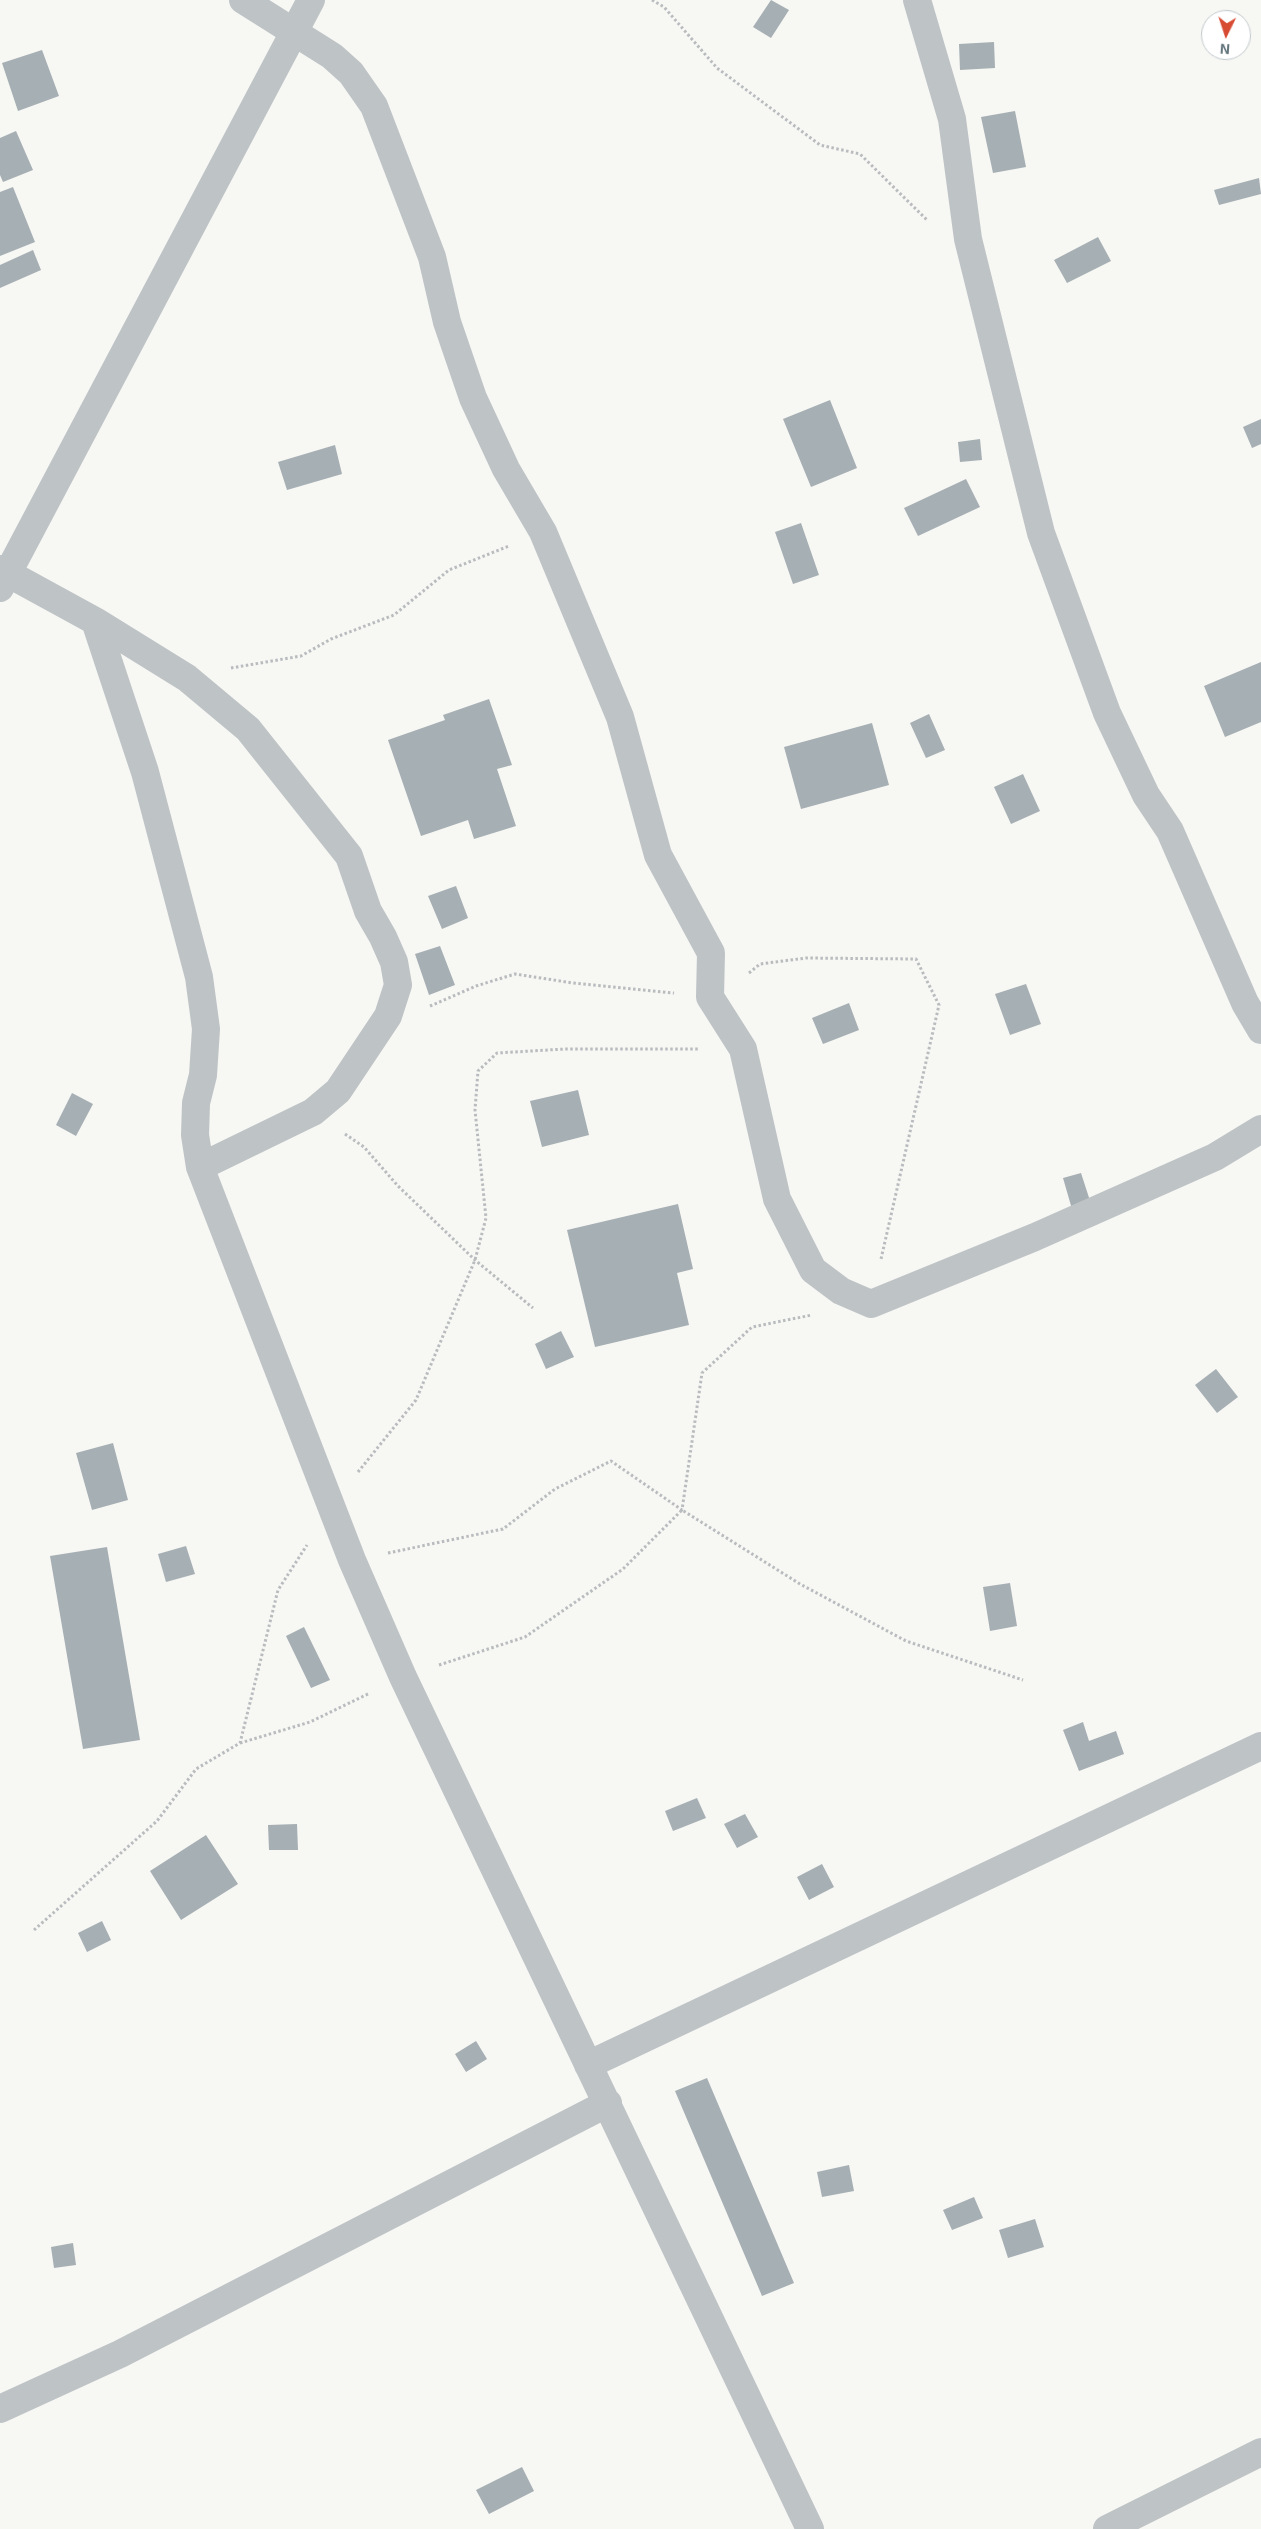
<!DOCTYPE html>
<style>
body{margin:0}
#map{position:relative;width:1261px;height:2529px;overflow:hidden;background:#f7f7f4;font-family:"Exo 2",sans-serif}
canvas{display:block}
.north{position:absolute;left:1201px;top:10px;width:50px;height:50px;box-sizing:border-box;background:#fff;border:1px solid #c1c8cb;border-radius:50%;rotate:184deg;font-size:14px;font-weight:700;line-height:20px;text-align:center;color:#64757d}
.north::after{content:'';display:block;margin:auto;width:18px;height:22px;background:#d84b33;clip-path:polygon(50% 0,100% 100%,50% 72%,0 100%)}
</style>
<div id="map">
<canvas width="1261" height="2529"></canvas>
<div class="north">N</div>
</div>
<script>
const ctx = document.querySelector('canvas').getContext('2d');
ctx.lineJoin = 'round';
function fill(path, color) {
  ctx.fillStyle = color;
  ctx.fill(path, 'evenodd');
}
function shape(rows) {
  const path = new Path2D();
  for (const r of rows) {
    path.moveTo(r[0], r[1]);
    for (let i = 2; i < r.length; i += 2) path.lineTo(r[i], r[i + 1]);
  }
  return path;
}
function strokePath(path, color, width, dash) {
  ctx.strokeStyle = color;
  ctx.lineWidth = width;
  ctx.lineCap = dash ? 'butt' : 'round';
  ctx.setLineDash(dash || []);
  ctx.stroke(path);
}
fill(shape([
 [771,0,789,10,771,38,753,27],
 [994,42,995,68,960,70,959,44],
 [42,50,59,96,18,111,2,63],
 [1015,111,1026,167,993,173,981,117],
 [16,131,33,170,3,182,0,175,0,138],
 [1259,178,1261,194,1219,205,1214,190],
 [13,187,35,242,0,256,0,192],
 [1098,237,1111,261,1067,283,1054,260],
 [33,250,41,270,0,288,0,265],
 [830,400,857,468,811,487,783,419],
 [1261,419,1261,444,1252,448,1243,427],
 [980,439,982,460,960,462,958,442],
 [335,445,342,474,287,490,278,462],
 [966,479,980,507,918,536,904,508],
 [801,523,819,575,793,584,775,532],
 [1261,662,1261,722,1225,737,1204,686],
 [489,699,512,765,497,769,516,826,474,839,468,820,421,836,388,740,445,720,443,715],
 [929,714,945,750,926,758,910,723],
 [872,723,889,785,801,809,784,747],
 [1023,774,1040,811,1011,824,994,787],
 [456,886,468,918,442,929,428,896],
 [440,946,455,985,429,995,415,954],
 [1026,984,1041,1024,1010,1035,995,994],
 [849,1003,859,1030,823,1044,812,1018],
 [578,1090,589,1135,542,1147,530,1101],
 [72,1093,93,1104,76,1136,56,1125],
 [1081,1173,1093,1210,1074,1216,1063,1178],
 [678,1204,693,1269,677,1273,689,1325,595,1347,567,1230],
 [561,1331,574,1357,546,1369,535,1344],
 [1216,1369,1238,1397,1217,1413,1195,1385],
 [113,1443,128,1500,92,1510,76,1453],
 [186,1546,195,1574,166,1582,158,1554],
 [107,1547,140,1740,83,1749,50,1556],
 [1010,1583,1017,1626,990,1631,983,1587],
 [304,1627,330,1680,311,1688,286,1636],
 [1083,1722,1089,1741,1116,1731,1124,1754,1079,1771,1063,1730],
 [697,1798,706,1818,673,1831,665,1811],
 [745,1814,758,1837,737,1848,724,1824],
 [297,1824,298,1850,269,1850,268,1825],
 [206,1835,238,1884,181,1920,150,1871],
 [822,1864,834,1887,809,1900,797,1877],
 [102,1921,111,1940,87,1952,78,1933],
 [476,2041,487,2059,466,2072,455,2054],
 [707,2078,794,2283,762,2296,675,2091],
 [849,2165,854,2191,822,2197,817,2172],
 [974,2197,983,2218,952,2230,943,2210],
 [1035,2219,1044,2247,1008,2258,999,2230],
 [73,2243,76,2265,54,2268,51,2247],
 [522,2467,534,2491,489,2514,476,2490]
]), '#a6afb3');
strokePath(shape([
 [652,0,664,7,717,68,820,145,860,154,928,221],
 [231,668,301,656,331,639,394,615,449,570,509,546],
 [749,973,760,964,806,958,916,959,939,1005,881,1259],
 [430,1006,476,986,515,974,573,983,674,993],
 [345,1134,364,1147,398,1186,475,1260,533,1308],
 [358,1472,416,1400,475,1260,486,1218,475,1110,478,1071,497,1053,565,1049,698,1049],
 [388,1553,503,1529,555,1489,611,1461,682,1510,702,1373,752,1327,812,1315],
 [439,1665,525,1637,623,1569,682,1510,800,1584,906,1641,1023,1680],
 [240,1743,310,1722,370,1693],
 [34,1930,157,1821,196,1769,240,1743,278,1590,307,1545]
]), '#b9bcbe', 3, [2.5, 2.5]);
strokePath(shape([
 [243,0,332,56,351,73,374,106,432,257,447,322,473,398,506,469,543,532,620,717,658,855,711,953,710,997,743,1049,777,1199,813,1270,841,1291,871,1304,1035,1237,1215,1157,1261,1129],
 [917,0,952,119,968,239,1041,533,1107,713,1146,795,1170,831,1245,1003,1261,1030],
 [0,569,95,621,187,678,248,729,349,856,368,911,383,937,394,962,398,985,388,1016,338,1091,313,1112,200,1167],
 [0,588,311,0],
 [95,621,145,772,199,977,206,1029,203,1075,196,1103,195,1135,200,1167,352,1560,403,1677,810,2529],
 [588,2065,1261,1746],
 [0,2409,120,2354,608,2103],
 [1107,2529,1261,2452]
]), '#bec3c6', 28);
</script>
